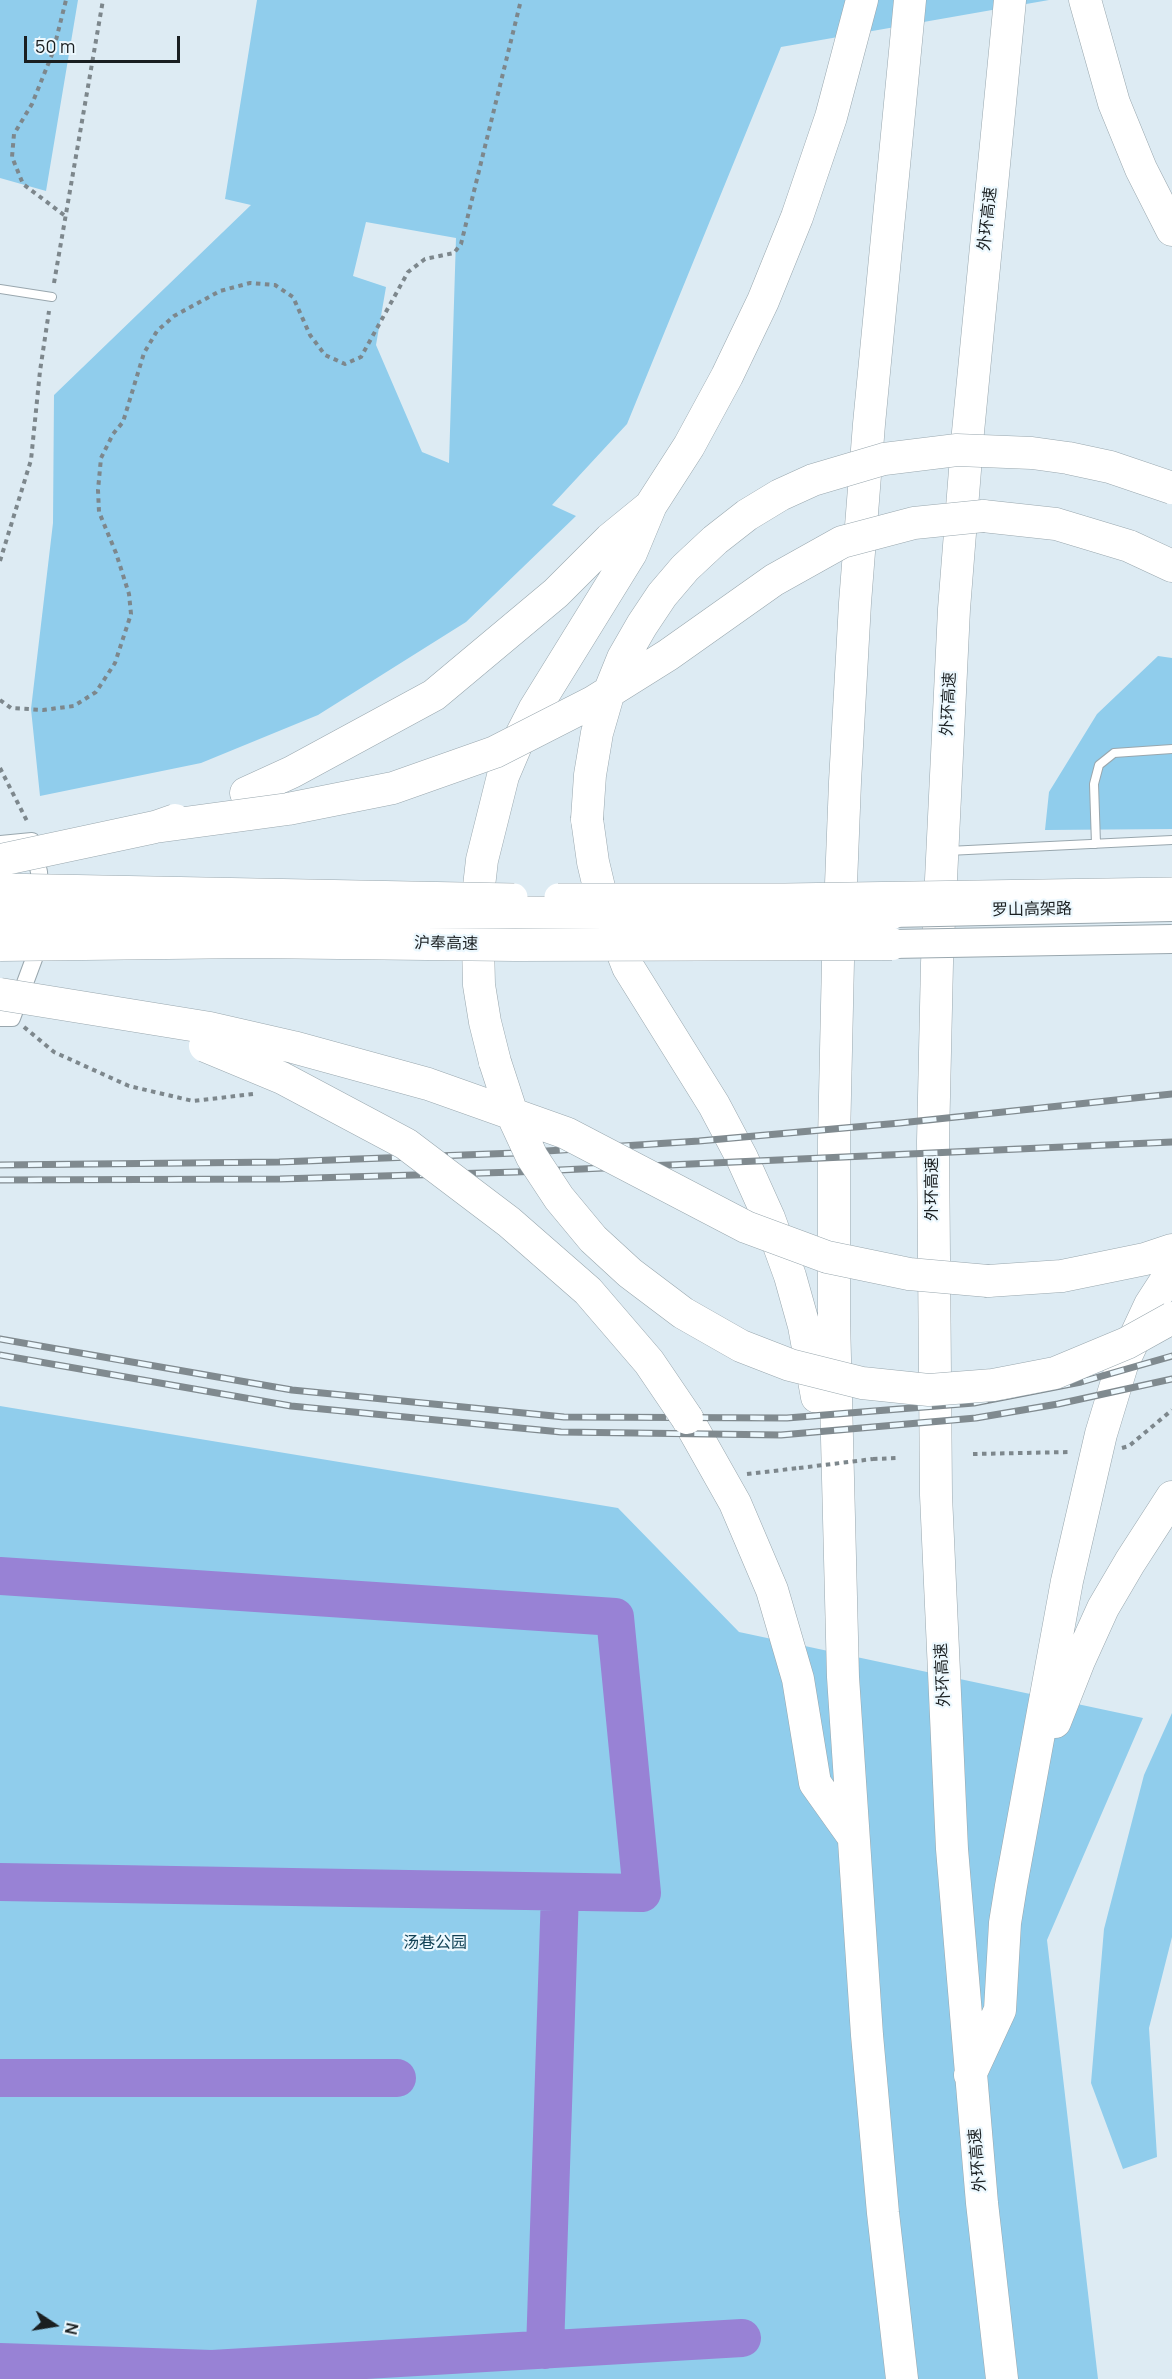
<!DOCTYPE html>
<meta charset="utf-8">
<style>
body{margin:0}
#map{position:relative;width:1172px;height:2379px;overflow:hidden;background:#ddebf3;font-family:Manrope,sans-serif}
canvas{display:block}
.north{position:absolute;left:24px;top:2295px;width:60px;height:60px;-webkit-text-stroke:4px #ecf8fe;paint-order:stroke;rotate:102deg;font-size:16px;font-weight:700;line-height:24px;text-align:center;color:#1a1f21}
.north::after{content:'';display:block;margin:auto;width:21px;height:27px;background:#1a1f21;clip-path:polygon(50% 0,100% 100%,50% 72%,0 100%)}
.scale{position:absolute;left:24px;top:36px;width:156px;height:27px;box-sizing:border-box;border:3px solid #1a1f21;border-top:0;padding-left:8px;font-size:18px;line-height:21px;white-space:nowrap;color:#1a1f21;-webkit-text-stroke:4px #ecf8fe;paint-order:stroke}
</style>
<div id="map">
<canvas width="1172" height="2379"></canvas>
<div class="north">N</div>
<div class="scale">50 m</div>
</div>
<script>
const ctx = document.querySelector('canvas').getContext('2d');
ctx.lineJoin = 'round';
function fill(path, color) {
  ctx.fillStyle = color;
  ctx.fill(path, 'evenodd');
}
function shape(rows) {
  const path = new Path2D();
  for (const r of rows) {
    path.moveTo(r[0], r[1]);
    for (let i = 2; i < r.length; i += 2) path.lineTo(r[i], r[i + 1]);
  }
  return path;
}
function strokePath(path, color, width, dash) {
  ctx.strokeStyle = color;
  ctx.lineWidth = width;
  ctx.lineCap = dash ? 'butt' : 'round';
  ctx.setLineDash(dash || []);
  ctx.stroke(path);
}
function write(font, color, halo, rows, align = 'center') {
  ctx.font = font + ' Manrope,"Noto Sans SC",sans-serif';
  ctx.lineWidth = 4.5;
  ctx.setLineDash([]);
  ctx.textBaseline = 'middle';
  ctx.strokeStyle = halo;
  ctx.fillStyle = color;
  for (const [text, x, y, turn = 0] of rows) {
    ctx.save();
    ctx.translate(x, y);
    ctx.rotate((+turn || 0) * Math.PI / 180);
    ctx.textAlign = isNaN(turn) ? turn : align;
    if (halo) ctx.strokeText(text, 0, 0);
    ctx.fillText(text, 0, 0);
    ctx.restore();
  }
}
fill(shape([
 [0,0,78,0,46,191,0,178],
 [257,0,1049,0,781,47,627,424,552,505,576,516,466,622,318,715,201,763,40,796,31,709,53,523,54,395,251,205,225,199],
 [366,222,456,238,449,463,422,452,376,345,386,287,353,276],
 [1158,656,1172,658,1172,829,1045,830,1049,792,1097,714],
 [0,1406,618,1508,739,1632,1143,1718,1047,1940,1098,2379,0,2379],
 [1172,1713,1172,1937,1149,2028,1157,2157,1123,2169,1091,2083,1104,1929,1144,1775]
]), '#90cdec');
strokePath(shape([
 [0,1576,615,1617,642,1893,0,1882],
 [0,2078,397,2078],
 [545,2350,560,1892],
 [0,2362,212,2369,742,2338]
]), '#9882d5', 38);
const service = shape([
 [0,289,52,297],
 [1096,844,1094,784,1099,765,1114,753,1172,749],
 [948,851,1172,840]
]);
const minor = shape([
 [0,844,32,841,39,872,41,897],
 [0,1018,12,1018,41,940]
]);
const motorway = shape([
 [1085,0,1114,103,1141,169,1172,230],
 [983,516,1056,524,1129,546,1172,566],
 [246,793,292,772,434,695,556,593,610,539,648,508],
 [587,819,593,862,602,900,628,967,714,1105,742,1158,769,1218,790,1276,804,1326,817,1397],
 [495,1062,485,1022,479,985,477,904,482,860,503,776,517,743,534,710,631,553,651,505,689,446,727,376,763,301,797,217,831,117,862,0],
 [988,1281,1062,1276,1145,1259,1172,1250],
 [687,1418,735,1503,772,1590,798,1679,815,1783,852,1835],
 [1055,1722,1079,1661,1103,1608,1130,1562,1172,1497],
 [970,2075,1000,2010,1005,1923,1011,1886,1067,1581,1101,1434,1122,1365,1150,1305,1172,1271],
 [902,2379,883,2213,867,2035,843,1677,834,1319,834,1140,838,961,845,782,855,603,869,424,910,0],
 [1002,2379,982,2203,952,1849,936,1495,933,1141,937,963,954,609,968,432,1010,0]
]);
strokePath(service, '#99a7ae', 10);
strokePath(minor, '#99a7ae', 18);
strokePath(motorway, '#99a7ae', 33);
strokePath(shape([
 [64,215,23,184,12,157,14,134,32,104,53,52,66,0],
 [54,283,103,0],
 [0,561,31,460,40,371,49,311],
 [0,700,11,708,43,710,74,706,96,692,115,663,131,614,129,594,116,553,99,512,98,490,101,458,113,434,123,422,144,353,157,331,174,316,220,291,250,283,275,285,293,297,310,335,325,355,345,364,361,357,408,272,425,259,454,253,461,244,521,0],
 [0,768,28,823],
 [24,1027,54,1052,129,1086,193,1101,253,1094],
 [1122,1448,1129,1446,1172,1410],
 [973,1454,1071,1452],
 [873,1459,898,1458],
 [747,1474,799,1468]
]), '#7d878c', 4, [4.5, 4.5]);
strokePath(service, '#fff', 8);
strokePath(minor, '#fff', 16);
strokePath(motorway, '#fff', 32);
const rail = shape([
 [0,1165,279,1162,516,1153,699,1141,900,1123,1172,1094],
 [0,1180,280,1179,516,1172,1172,1142],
 [0,1339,292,1390,564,1417,787,1418,974,1403,1081,1382,1172,1356],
 [0,1355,291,1406,561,1432,781,1435,976,1418,1058,1404,1172,1379]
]);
strokePath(rail, '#808a8f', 7);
strokePath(rail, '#ecf8fe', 4.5, [14]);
const primaryBridge = shape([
 [0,887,514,897],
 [558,897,785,897,1172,891]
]);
const trunkBridge = shape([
 [892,913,1172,907],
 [892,944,1172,939]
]);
const motorwayBridge = shape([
 [587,819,590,775,597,733,608,695,623,658,642,625,662,595,685,568,715,540,747,515,780,495,813,480,884,459,957,450,1032,453,1068,458,1110,467,1172,488],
 [155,827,288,809,393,788,495,752,593,702,668,655,774,580,842,542,914,523,983,516],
 [0,860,155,827,175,820],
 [0,914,255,911,780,914,892,913],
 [0,945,251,942,515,945,892,944],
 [0,994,210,1028,293,1047,428,1084,566,1133,746,1227,827,1257,909,1274,988,1281],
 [205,1046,282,1078,406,1144,509,1222,588,1291,649,1362,687,1418],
 [495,1062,512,1114,532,1157,559,1198,593,1239,630,1273,683,1313,741,1346,790,1365,862,1383,929,1390,993,1385,1055,1373,1127,1343,1172,1318]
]);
strokePath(primaryBridge, '#99a7ae', 28, []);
strokePath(trunkBridge, '#99a7ae', 30, []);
strokePath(motorwayBridge, '#99a7ae', 33, []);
strokePath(shape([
 [799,1468,873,1459]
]), '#7d878c', 4, [4.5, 4.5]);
strokePath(primaryBridge, '#fff', 27);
strokePath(trunkBridge, '#fff', 28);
strokePath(motorwayBridge, '#fff', 32);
write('16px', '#1a1f21', '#ecf8fe', [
 ["外环高速",988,219,-84],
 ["外环高速",949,704,-87],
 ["罗山高架路",1032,910,-1],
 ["沪奉高速",446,944,1],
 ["外环高速",933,1189,-90],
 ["外环高速",943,1675,-93],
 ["外环高速",978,2160,-95]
]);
write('16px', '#124256', '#ecf8fe', [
 ["汤巷公园",435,1944]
]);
</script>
